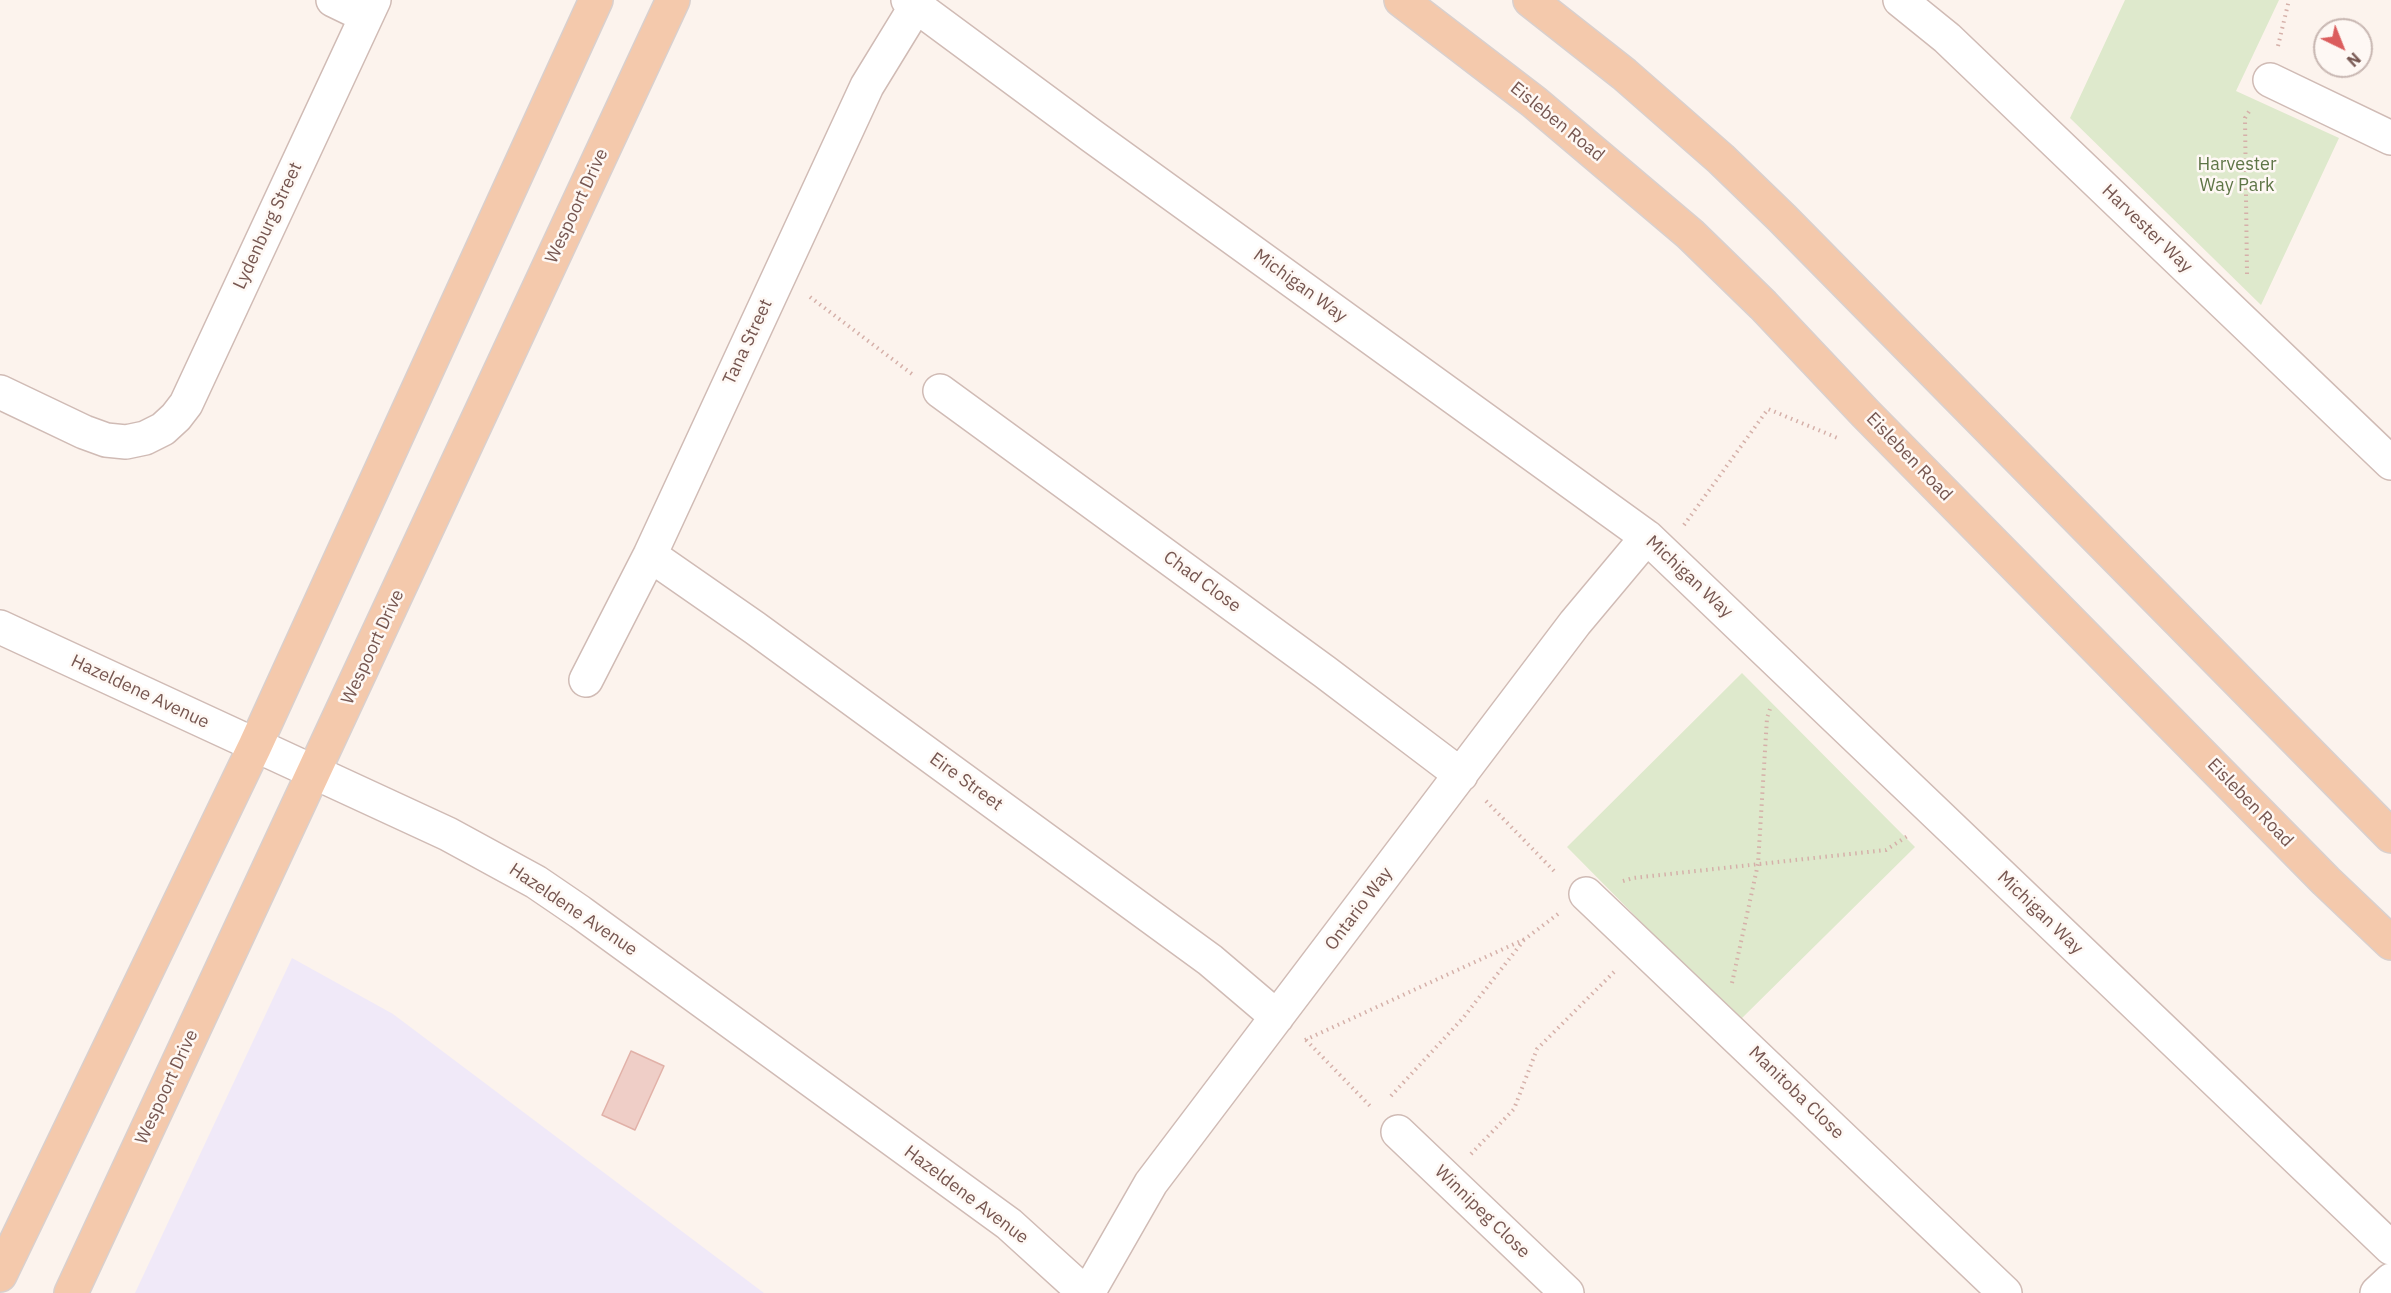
<!DOCTYPE html>
<style>
body{margin:0}
#map{position:relative;width:2391px;height:1293px;overflow:hidden;background:#fcf3ed;font-family:"IBM Plex Sans",sans-serif}
canvas{display:block}
.north{position:absolute;left:2313px;top:18px;width:60px;height:60px;box-sizing:border-box;background:#fef8f4;border:2px solid #c8b7b2;border-radius:50%;rotate:137deg;font-size:16px;font-weight:700;line-height:24px;text-align:center;color:#765650}
.north::after{content:'';display:block;margin:auto;width:21px;height:27px;background:#db5d5d;clip-path:polygon(50% 0,100% 100%,50% 72%,0 100%)}
</style>
<div id="map">
<canvas width="2391" height="1293"></canvas>
<div class="north">N</div>
</div>
<script>
const ctx = document.querySelector('canvas').getContext('2d');
ctx.lineJoin = 'round';
function fill(path, color) {
  ctx.fillStyle = color;
  ctx.fill(path, 'evenodd');
}
function shape(rows) {
  const path = new Path2D();
  for (const r of rows) {
    path.moveTo(r[0], r[1]);
    for (let i = 2; i < r.length; i += 2) path.lineTo(r[i], r[i + 1]);
  }
  return path;
}
function strokePath(path, color, width, dash) {
  ctx.strokeStyle = color;
  ctx.lineWidth = width;
  ctx.lineCap = dash ? 'butt' : 'round';
  ctx.setLineDash(dash || []);
  ctx.stroke(path);
}
function write(font, color, halo, rows, align = 'center') {
  ctx.font = font + ' "IBM Plex Sans",sans-serif';
  ctx.lineWidth = 5;
  ctx.setLineDash([]);
  ctx.textBaseline = 'middle';
  ctx.strokeStyle = halo;
  ctx.fillStyle = color;
  for (const [text, x, y, turn = 0] of rows) {
    ctx.save();
    ctx.translate(x, y);
    ctx.rotate((+turn || 0) * Math.PI / 180);
    ctx.textAlign = isNaN(turn) ? turn : align;
    if (halo) ctx.strokeText(text, 0, 0);
    ctx.fillText(text, 0, 0);
    ctx.restore();
  }
}
fill(shape([
 [292,958,393,1014,764,1293,135,1293]
]), '#f0e9f8');
fill(shape([
 [2125,0,2279,0,2236,91,2339,138,2261,305,2070,118],
 [1742,673,1915,847,1739,1021,1567,847]
]), '#dee9cc');
const building = shape([
 [631,1051,664,1066,635,1130,602,1115,631,1051]
]);
fill(building, '#efcec7');
strokePath(building, '#e1b1a8', 1.5);
const minor = shape([
 [333,0,366,16],
 [908,0,1092,136,1647,537,2391,1248],
 [1900,0,1947,38,2391,463],
 [2270,80,2391,138],
 [940,391,1325,672,1461,775],
 [0,392,84,432,106,440,126,442,145,438,163,429,176,417,186,404,374,0],
 [650,555,755,628,1210,960,1277,1017],
 [0,627,448,834,536,882,580,912,1009,1224,1085,1293],
 [586,680,650,555,867,86,916,6],
 [1586,894,2005,1293],
 [1398,1132,1567,1293],
 [1088,1293,1151,1183,1575,623,1647,537],
 [2377,1293,2391,1280]
]);
const major = shape([
 [1401,0,1534,102,1690,234,1763,305,1866,414,2326,881,2391,943],
 [1530,0,1624,74,1721,159,1782,218,2391,836],
 [0,1275,255,746,596,0],
 [71,1293,673,0]
]);
strokePath(minor, '#d0bbb5', 36);
strokePath(major, '#d9d0ce', 36);
strokePath(shape([
 [2278,46,2289,0],
 [2247,274,2245,118,2250,110],
 [810,297,912,374],
 [1684,525,1768,409,1840,439],
 [1486,801,1556,873],
 [1623,881,1633,878,1886,850,1909,835],
 [1732,983,1758,864,1767,718,1771,706],
 [1305,1040,1525,939,1558,914],
 [1306,1040,1372,1108],
 [1391,1096,1463,1018,1524,940],
 [1471,1154,1514,1109,1537,1049,1614,972]
]), '#d5b0a9', 4, [1.5, 4.5]);
strokePath(minor, '#fff', 33);
strokePath(major, '#f4c9ac', 33);
write('18px', '#765650', '#fef8f4', [
 ["Eisleben Road",1557,122,39],
 ["Wespoort Drive",577,206,-65],
 ["Lydenburg Street",268,226,-65],
 ["Harvester Way",2147,229,44],
 ["Michigan Way",1300,286,36],
 ["Tana Street",748,342,-65],
 ["Eisleben Road",1909,457,46],
 ["Michigan Way",1689,577,43],
 ["Chad Close",1202,582,36],
 ["Wespoort Drive",373,647,-65],
 ["Hazeldene Avenue",140,692,25],
 ["Eire Street",966,782,36],
 ["Eisleben Road",2250,803,46],
 ["Ontario Way",1359,909,-53],
 ["Hazeldene Avenue",573,910,34],
 ["Michigan Way",2040,913,44],
 ["Wespoort Drive",167,1087,-65],
 ["Manitoba Close",1796,1093,44],
 ["Hazeldene Avenue",966,1195,37],
 ["Winnipeg Close",1482,1212,44]
]);
write('18px', '#5e7546', '#fef8f4', [
 ["Harvester",2237,165],
 ["Way Park",2237,186]
]);
</script>
